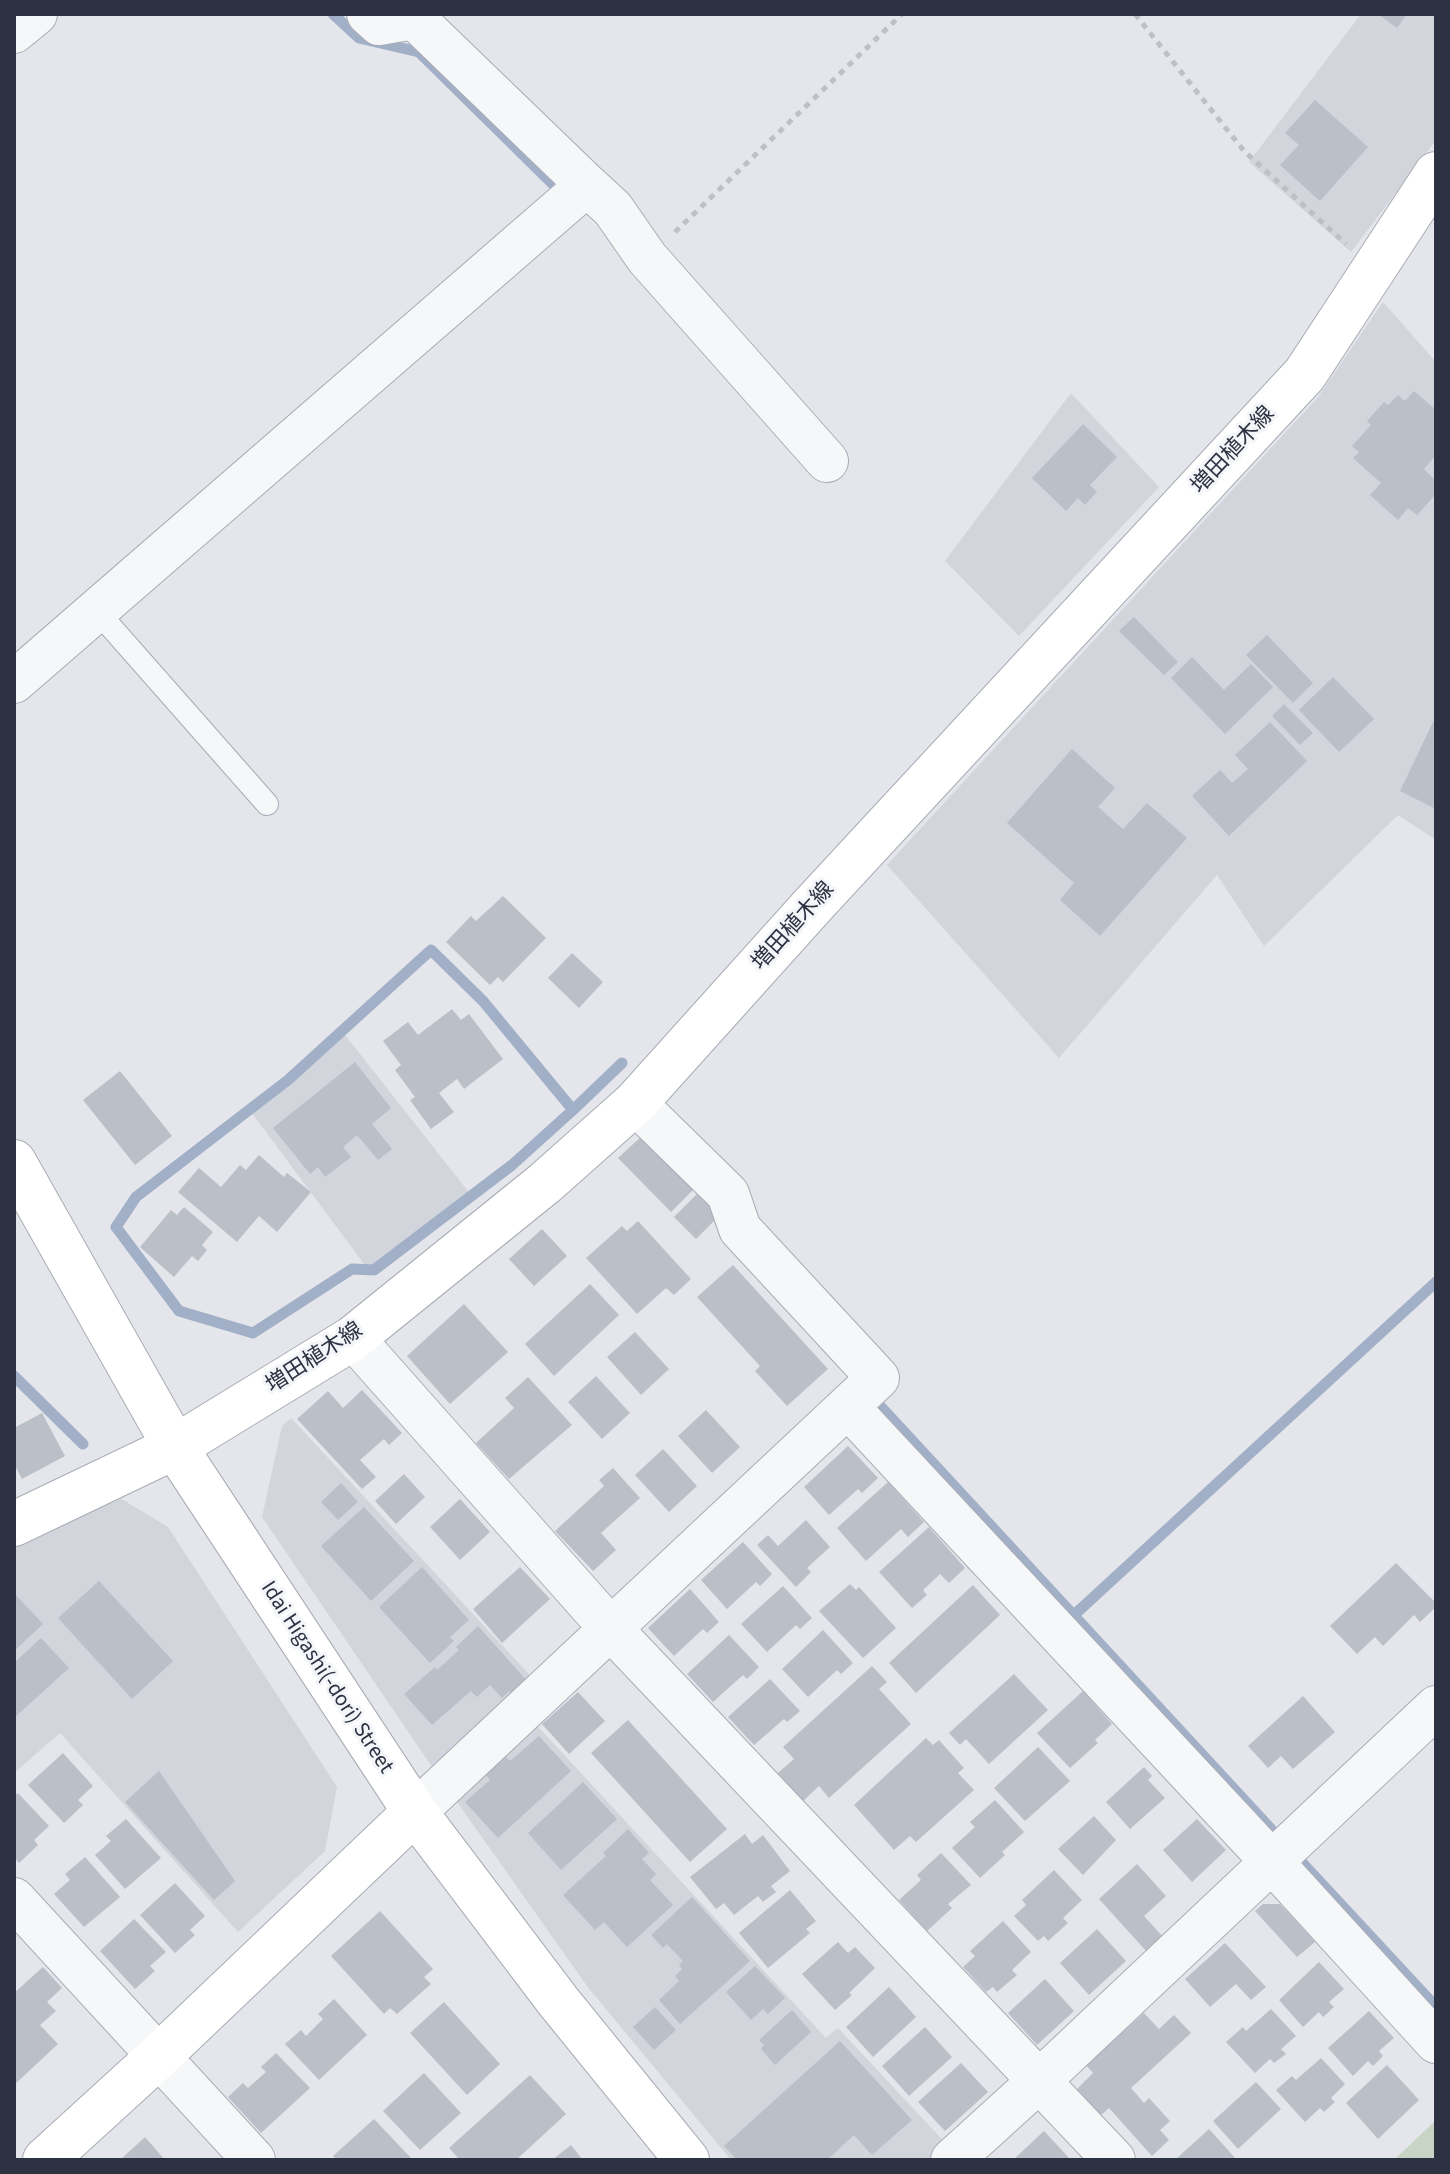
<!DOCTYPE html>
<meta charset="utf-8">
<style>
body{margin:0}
#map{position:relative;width:1450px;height:2174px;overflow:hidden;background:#e4e6eb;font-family:"Source Sans 3",sans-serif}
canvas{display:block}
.frame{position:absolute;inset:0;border:16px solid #2d3242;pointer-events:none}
</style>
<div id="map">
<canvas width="1450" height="2174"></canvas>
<div class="frame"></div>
</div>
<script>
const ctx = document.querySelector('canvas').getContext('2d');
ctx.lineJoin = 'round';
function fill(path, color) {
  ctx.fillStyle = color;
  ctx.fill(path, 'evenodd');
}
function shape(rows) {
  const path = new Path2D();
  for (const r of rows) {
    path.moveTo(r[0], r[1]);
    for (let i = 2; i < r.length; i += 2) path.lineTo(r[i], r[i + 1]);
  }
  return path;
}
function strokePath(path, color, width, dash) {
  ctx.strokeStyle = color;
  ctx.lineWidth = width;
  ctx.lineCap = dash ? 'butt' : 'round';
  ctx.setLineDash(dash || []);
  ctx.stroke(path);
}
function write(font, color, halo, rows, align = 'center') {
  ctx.font = font + ' "Source Sans 3","Noto Sans JP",sans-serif';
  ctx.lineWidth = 6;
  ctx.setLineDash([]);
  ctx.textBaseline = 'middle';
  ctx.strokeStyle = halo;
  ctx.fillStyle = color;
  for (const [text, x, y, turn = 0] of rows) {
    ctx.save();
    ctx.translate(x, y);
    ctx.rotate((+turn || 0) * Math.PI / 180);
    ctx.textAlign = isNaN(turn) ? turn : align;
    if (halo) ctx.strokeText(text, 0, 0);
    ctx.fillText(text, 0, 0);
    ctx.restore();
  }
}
fill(shape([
 [1361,14,1436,14,1436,140,1351,252,1249,162],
 [1383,302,1436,362,1436,840,1398,815,1264,946,1217,875,1059,1058,887,865,1318,397],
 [1071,393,1159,487,1019,636,945,561],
 [342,1031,471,1195,370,1272,249,1109,288,1080],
 [291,1418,539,1685,518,1705,826,2038,838,2028,953,2151,943,2160,731,2160,587,1986,426,1758,262,1517,282,1426],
 [120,1498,168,1527,337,1787,325,1851,238,1932,60,1733,14,1773,14,1546]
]), '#d2d5dc');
fill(shape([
 [1436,2120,1436,2160,1394,2160]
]), '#c8d4c6');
strokePath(shape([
 [333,14,359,38,419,52,557,188],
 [573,1110,512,1165,374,1270,352,1269,253,1333,179,1311,116,1227,136,1197,288,1080,431,950,483,1001,573,1110,622,1063],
 [14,1376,83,1444],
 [870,1395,1282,1841],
 [1073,1616,1436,1282],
 [1294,1854,1436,2007]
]), '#a2b0c7', 11);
fill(shape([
 [1378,14,1407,14,1397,28],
 [1315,100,1368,147,1320,201,1280,165,1299,145,1285,133],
 [1414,391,1436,410,1436,455,1424,469,1436,481,1436,494,1417,515,1408,508,1398,520,1370,495,1381,483,1353,458,1359,452,1352,446,1371,425,1367,421,1384,402,1388,405,1398,395,1405,401],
 [1083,424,1117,457,1090,485,1097,492,1085,505,1078,498,1066,511,1032,478],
 [1134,617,1178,662,1164,675,1119,631],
 [1267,635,1313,683,1293,703,1246,655],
 [1192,657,1224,690,1251,664,1273,687,1225,734,1171,678],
 [1333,677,1374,719,1339,752,1299,710],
 [1284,704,1313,733,1300,745,1272,716],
 [1436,716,1436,809,1400,791],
 [1270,722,1307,761,1229,836,1192,796,1220,770,1232,783,1248,769,1235,755],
 [1072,749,1115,788,1098,807,1123,829,1147,803,1187,838,1100,936,1060,900,1074,883,1007,823],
 [503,896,546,938,503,982,498,977,490,985,446,942,471,916,476,921],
 [572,953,603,982,579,1008,548,978],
 [452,1009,461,1020,469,1014,503,1059,464,1089,457,1079,439,1093,454,1112,431,1129,410,1100,415,1097,395,1070,401,1065,383,1041,408,1022,418,1035],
 [355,1062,391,1108,372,1124,392,1149,378,1160,357,1135,343,1147,351,1157,325,1177,318,1167,310,1174,273,1128],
 [120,1071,172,1136,135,1165,83,1100],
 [644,1134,696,1187,671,1212,618,1158],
 [259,1155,284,1177,287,1173,311,1192,277,1232,259,1216,237,1242,178,1192,199,1168,221,1187,240,1165,246,1170],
 [699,1192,721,1214,696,1239,674,1217],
 [184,1207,213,1232,202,1245,207,1250,198,1261,192,1256,174,1277,140,1247,171,1210,177,1215],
 [638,1221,691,1279,674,1295,666,1288,637,1314,586,1258,622,1226,627,1231],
 [542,1229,567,1256,534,1286,509,1259],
 [733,1265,828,1369,787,1406,755,1371,760,1366,697,1297],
 [590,1284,619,1315,554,1376,525,1344],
 [464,1304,508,1352,450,1404,407,1356],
 [635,1332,669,1369,641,1395,607,1357],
 [596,1376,630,1413,602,1439,568,1402],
 [528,1377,572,1425,509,1479,476,1443,514,1408,505,1398],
 [362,1390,402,1433,389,1445,384,1439,360,1460,376,1477,362,1489,297,1419,328,1391,343,1408],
 [706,1410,740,1447,712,1473,678,1436],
 [42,1413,65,1456,22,1479,14,1464,14,1428],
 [848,1446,878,1478,862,1493,858,1489,829,1515,804,1487],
 [663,1449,697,1486,669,1512,635,1475],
 [613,1468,640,1498,601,1533,616,1550,593,1571,555,1531,604,1486,599,1480],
 [404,1474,425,1497,396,1524,375,1501],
 [888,1482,924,1522,908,1537,901,1529,866,1561,837,1528],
 [341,1483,358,1502,338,1520,321,1502],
 [460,1499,490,1532,460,1560,430,1527],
 [364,1507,414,1561,371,1601,321,1546],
 [806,1520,830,1547,807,1568,811,1572,796,1587,757,1545,768,1535,778,1546],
 [929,1527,965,1568,949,1583,940,1574,923,1590,927,1595,912,1608,879,1572],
 [743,1542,772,1574,760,1586,756,1582,727,1609,701,1580],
 [1396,1563,1436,1603,1436,1607,1420,1622,1414,1615,1383,1646,1375,1637,1357,1654,1330,1626],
 [422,1567,469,1620,450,1637,454,1641,430,1663,379,1607],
 [520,1567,550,1599,502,1643,473,1609],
 [99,1581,173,1661,132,1699,58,1618],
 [850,1584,856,1590,859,1587,896,1628,863,1658,819,1611],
 [973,1585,1000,1615,916,1693,889,1663],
 [783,1586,812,1618,800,1629,796,1625,767,1652,741,1624],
 [690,1589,719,1622,707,1633,703,1629,674,1656,648,1628],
 [14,1593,43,1624,14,1651],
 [478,1626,528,1682,514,1696,509,1691,502,1698,490,1685,477,1697,471,1691,432,1725,404,1694,435,1667,437,1670,459,1650,456,1647],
 [823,1630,853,1663,841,1674,837,1670,808,1697,782,1669],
 [729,1635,759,1667,747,1679,743,1675,713,1702,687,1674],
 [41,1638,69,1668,14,1718,14,1663],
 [872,1666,887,1682,879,1689,911,1724,829,1798,819,1786,803,1801,778,1773,794,1759,783,1747],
 [1014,1674,1048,1710,989,1764,966,1739,960,1745,949,1733],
 [770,1679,800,1711,787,1722,784,1719,754,1745,728,1717],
 [1083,1691,1112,1724,1095,1740,1098,1743,1070,1768,1037,1733],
 [578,1692,605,1721,569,1754,542,1724],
 [1303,1696,1335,1732,1293,1769,1281,1756,1268,1768,1248,1746],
 [628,1720,727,1829,690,1862,591,1753],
 [539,1736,571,1771,498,1838,465,1802,490,1780,486,1775,506,1757,510,1761],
 [926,1738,933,1745,939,1740,964,1768,958,1773,974,1790,916,1842,910,1836,894,1850,854,1805],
 [1038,1747,1070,1781,1025,1821,994,1788],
 [63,1753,93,1786,78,1800,83,1805,64,1823,28,1785],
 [1144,1767,1152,1776,1148,1780,1165,1798,1130,1829,1106,1802],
 [159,1771,235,1881,214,1900,125,1802],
 [583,1782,617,1819,561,1870,528,1833],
 [18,1793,49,1826,34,1840,38,1845,19,1863,14,1857,14,1796],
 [995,1800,1024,1832,1002,1852,1005,1855,980,1878,952,1848,975,1827,970,1822],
 [1094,1816,1116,1840,1083,1875,1058,1849],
 [126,1819,161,1858,125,1889,95,1855,111,1841,106,1836],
 [1197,1819,1226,1850,1192,1882,1163,1850],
 [628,1829,649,1853,642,1859,656,1874,650,1880,673,1905,627,1947,604,1922,595,1930,563,1895,606,1856,603,1853],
 [745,1834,752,1844,763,1835,790,1871,771,1886,776,1892,763,1902,758,1896,734,1915,724,1903,716,1909,690,1877],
 [941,1853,971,1885,948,1904,952,1908,927,1931,899,1900,921,1880,917,1875],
 [85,1857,120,1897,84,1927,54,1894,70,1880,65,1874],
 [1137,1864,1166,1896,1144,1916,1164,1938,1148,1953,1099,1899],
 [1054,1870,1082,1900,1063,1918,1068,1923,1048,1941,1044,1936,1038,1941,1014,1916,1026,1905,1022,1900],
 [175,1883,205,1916,190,1930,195,1935,175,1953,140,1915],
 [790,1890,816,1921,806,1929,810,1933,768,1968,739,1933],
 [692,1897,750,1961,680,2024,659,2000,679,1981,675,1976,682,1969,679,1965,683,1961,667,1944,663,1948,651,1935],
 [1263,1904,1280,1904,1315,1942,1297,1957,1255,1911],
 [380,1911,433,1969,424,1977,431,1984,397,2014,390,2008,384,2014,331,1956],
 [134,1919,166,1952,150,1966,155,1971,135,1989,100,1951],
 [1003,1921,1031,1952,1012,1970,1017,1975,997,1992,993,1987,986,1992,963,1967,975,1956,970,1951],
 [1097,1929,1126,1961,1089,1995,1060,1963],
 [838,1942,848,1953,855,1947,875,1968,849,1993,852,1995,835,2010,802,1974],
 [1225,1943,1266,1987,1251,2000,1236,1984,1210,2007,1185,1979],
 [1319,1962,1344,1989,1329,2002,1334,2007,1323,2017,1319,2012,1303,2027,1279,2000],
 [755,1966,785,1998,768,2014,763,2009,751,2020,726,1992],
 [43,1967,62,1988,47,2002,56,2011,40,2025,58,2044,14,2085,14,1993],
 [1045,1979,1074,2011,1037,2045,1008,2013],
 [889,1987,916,2017,873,2057,846,2027],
 [334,1999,367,2035,319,2080,285,2044,301,2030,306,2036,323,2019,318,2014],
 [444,2002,500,2064,467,2095,410,2033],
 [655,2007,676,2030,654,2050,633,2027],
 [1271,2009,1296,2036,1281,2049,1286,2054,1274,2063,1270,2059,1255,2073,1226,2042,1243,2027,1246,2031],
 [792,2010,811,2032,775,2065,761,2049,764,2045,759,2040],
 [1369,2011,1394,2038,1379,2051,1383,2056,1373,2066,1368,2061,1353,2076,1328,2048],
 [1144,2013,1159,2029,1174,2015,1191,2033,1131,2088,1144,2103,1149,2098,1170,2121,1160,2130,1169,2140,1152,2156,1109,2108,1101,2115,1077,2089,1093,2073,1086,2065],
 [925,2027,952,2057,909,2096,882,2066],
 [840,2041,912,2120,872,2155,854,2135,827,2160,737,2160,724,2146],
 [276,2053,310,2088,261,2133,228,2097,243,2083,248,2088,266,2072,261,2067],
 [1321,2058,1345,2084,1331,2098,1335,2102,1324,2112,1320,2108,1305,2122,1276,2090,1292,2076,1296,2080],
 [961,2063,988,2092,945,2131,918,2102],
 [1387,2065,1419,2100,1378,2139,1346,2103],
 [424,2073,461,2113,420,2150,383,2111],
 [530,2075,566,2114,516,2160,460,2160,449,2148],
 [1256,2082,1281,2109,1238,2149,1213,2121],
 [374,2119,411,2158,337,2160,333,2156],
 [1209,2129,1237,2160,1175,2160],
 [1044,2131,1071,2160,1013,2160],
 [145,2137,165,2160,120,2160],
 [571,2145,583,2160,552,2160]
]), '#bbbfc7');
const lane = shape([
 [96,610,267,804]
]);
const street = shape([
 [368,14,379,24,414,18,587,185],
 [14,32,36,14],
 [14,682,587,185,613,209,647,258,827,461],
 [353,1338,611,1629,1114,2160],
 [848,1407,1272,1862,1436,2042],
 [415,1812,878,1378,740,1229,728,1194,635,1103],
 [14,1899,254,2160],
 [952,2160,1039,2081,1436,1707]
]);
const secondary = shape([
 [14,1162,175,1447,415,1812,558,2001,687,2160],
 [14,1524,175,1447,353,1338,545,1183,635,1103,814,904,1305,374,1436,174],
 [45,2160,159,2056,415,1812]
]);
strokePath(lane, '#a9acb5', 24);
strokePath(street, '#a9acb5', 44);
strokePath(secondary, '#a9acb5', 46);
strokePath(shape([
 [1135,14,1244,151,1346,244],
 [675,232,902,14]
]), '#bec0c6', 5, [6, 6]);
strokePath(lane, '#f6f7f9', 22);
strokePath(street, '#f6f7f9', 42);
strokePath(secondary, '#fff', 44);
write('22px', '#2d3242', '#f3f5f8', [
 ["増田植木線",1234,451,-47],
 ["増田植木線",794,927,-48],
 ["増田植木線",315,1359,-33],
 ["Idai Higashi(-dori) Street",326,1678,57]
]);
</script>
